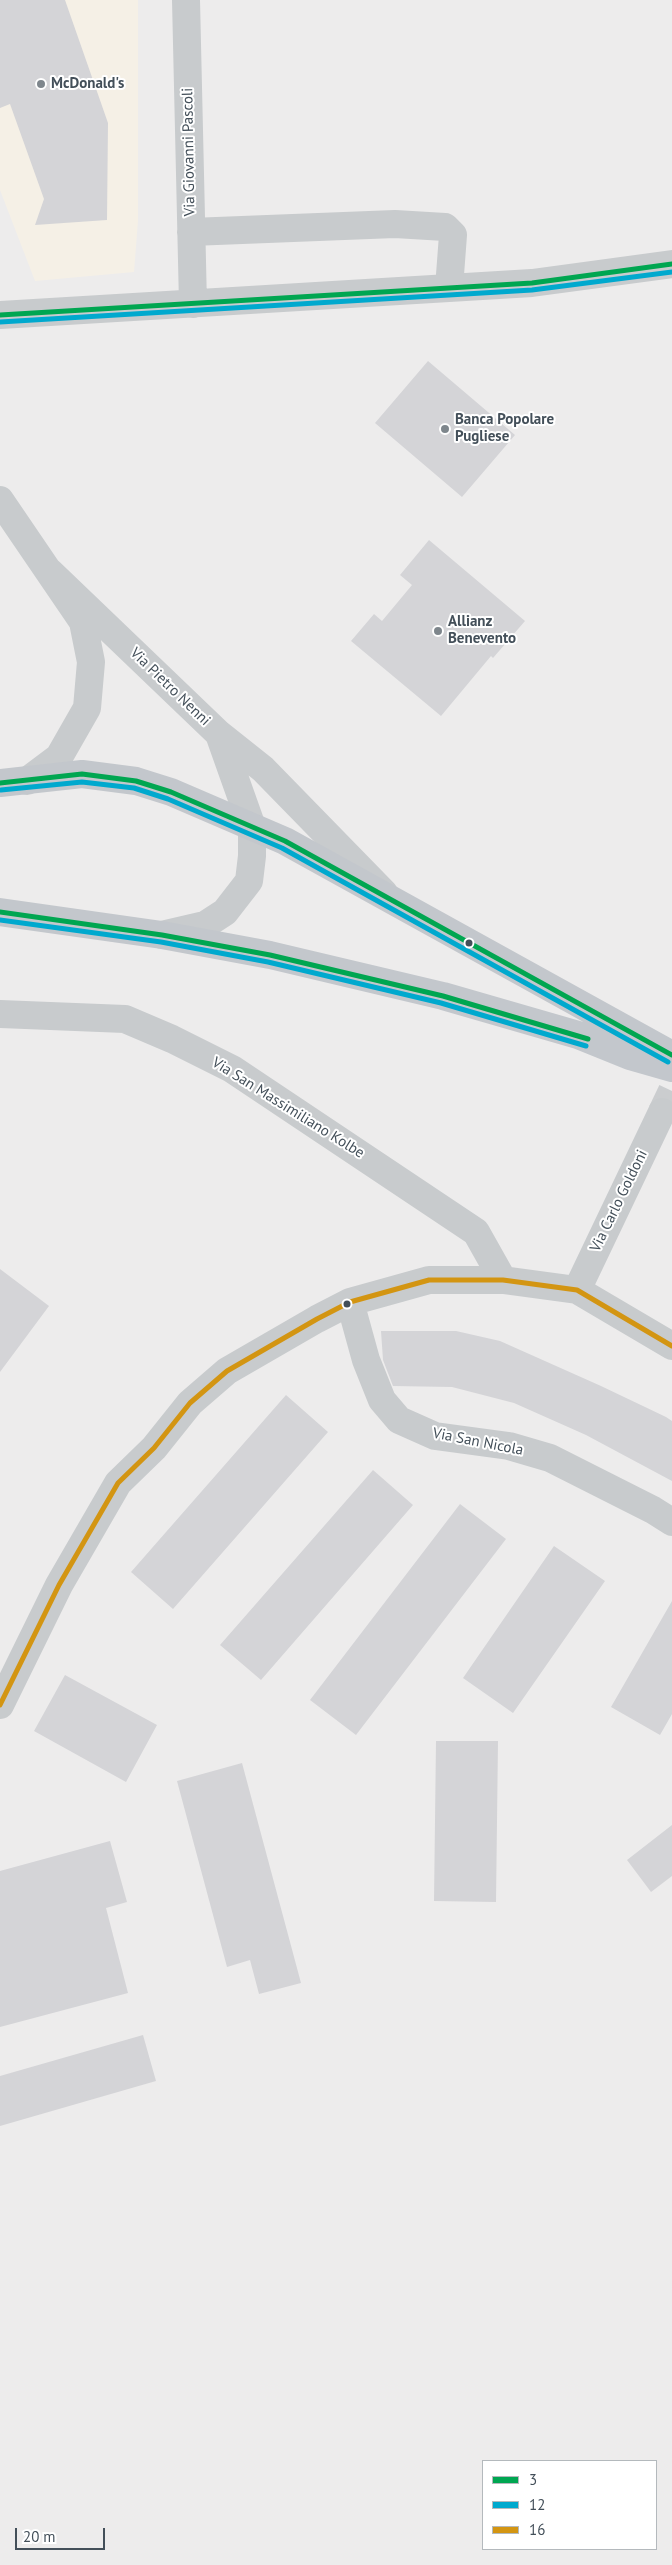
<!DOCTYPE html>
<style>
body{margin:0}
#map{position:relative;width:672px;height:2565px;overflow:hidden;background:#edecec;font-family:"PT Sans",sans-serif}
canvas{display:block}
.legend{position:absolute;left:482px;top:2460px;width:175px;height:90px;box-sizing:border-box;background:#fff;border:1px solid #b4b9bd;margin:0;padding:6px 9px;list-style:none;font-size:15px;color:#434f59}
.legend li{display:flex;align-items:center;gap:10px;height:25px}
.legend b{width:25px;border:1px solid #b4b9bd}
.scale{position:absolute;left:15px;top:2528px;width:90px;height:22px;box-sizing:border-box;border:2px solid #434f59;border-top:0;padding-left:6px;font-size:15px;line-height:18px;white-space:nowrap;color:#434f59;-webkit-text-stroke:4px #fff;paint-order:stroke}
</style>
<div id="map">
<canvas width="672" height="2565"></canvas>
<ul class="legend">
<li><b style="height:6px;background:#00a651"></b>3</li>
<li><b style="height:6px;background:#00a9ce"></b>12</li>
<li><b style="height:6px;background:#d39512"></b>16</li>
</ul>
<div class="scale">20 m</div>
</div>
<script>
const ctx = document.querySelector('canvas').getContext('2d');
ctx.lineJoin = 'round';
function fill(path, color) {
  ctx.fillStyle = color;
  ctx.fill(path, 'evenodd');
}
function shape(rows) {
  const path = new Path2D();
  for (const r of rows) {
    path.moveTo(r[0], r[1]);
    for (let i = 2; i < r.length; i += 2) path.lineTo(r[i], r[i + 1]);
  }
  return path;
}
function strokePath(path, color, width, dash) {
  ctx.strokeStyle = color;
  ctx.lineWidth = width;
  ctx.lineCap = dash ? 'butt' : 'round';
  ctx.setLineDash(dash || []);
  ctx.stroke(path);
}
function write(font, color, halo, rows, align = 'center') {
  ctx.font = font + ' "PT Sans",sans-serif';
  ctx.lineWidth = 4;
  ctx.setLineDash([]);
  ctx.textBaseline = 'middle';
  ctx.strokeStyle = halo;
  ctx.fillStyle = color;
  for (const [text, x, y, turn = 0] of rows) {
    ctx.save();
    ctx.translate(x, y);
    ctx.rotate((+turn || 0) * Math.PI / 180);
    ctx.textAlign = isNaN(turn) ? turn : align;
    if (halo) ctx.strokeText(text, 0, 0);
    ctx.fillText(text, 0, 0);
    ctx.restore();
  }
}
fill(shape([
 [0,0,138,0,138,221,134,272,35,281,0,190]
]), '#f5f0e6');
fill(shape([
 [0,0,65,0,108,123,107,220,35,225,44,199,10,104,0,108],
 [428,361,515,435,462,497,375,423],
 [429,540,525,621,493,658,491,656,441,716,351,641,374,614,382,621,412,585,400,575],
 [0,1269,49,1306,0,1372],
 [381,1331,456,1331,500,1341,601,1386,666,1417,672,1421,672,1481,586,1435,514,1403,452,1387,393,1386,383,1360],
 [286,1395,328,1432,173,1609,131,1572],
 [373,1470,413,1505,261,1680,220,1645],
 [460,1504,506,1539,356,1735,310,1700],
 [554,1546,605,1581,513,1713,463,1678],
 [672,1601,672,1714,660,1735,611,1707],
 [65,1675,157,1725,126,1782,34,1731],
 [436,1741,498,1741,496,1902,434,1901],
 [242,1763,301,1983,259,1994,250,1960,227,1967,177,1781],
 [672,1825,672,1876,651,1892,627,1860],
 [110,1841,127,1902,106,1908,128,1993,0,2027,0,1871],
 [143,2035,156,2081,0,2126,0,2076]
]), '#d4d4d7');
strokePath(shape([
 [662,1112,672,1091]
]), '#cbcdcf', 28, [28, 14]);
strokePath(shape([
 [186,0,193,304],
 [191,232,395,224,445,227,453,235,449,288],
 [0,315,532,283,672,264],
 [0,500,83,622,91,662,87,708,59,757,27,781],
 [50,572,219,734,252,827,252,856,249,881,225,912,205,925,162,935],
 [219,734,263,769,384,893],
 [0,1014,125,1019,172,1039,232,1069,476,1232,503,1280],
 [577,1290,662,1112],
 [350,1302,366,1360,382,1400,399,1420,435,1436,509,1446,550,1458,653,1510,672,1522],
 [0,1705,59,1585,118,1483,154,1448,190,1403,227,1371,317,1319,350,1302,429,1280,503,1280,577,1290,672,1346]
]), '#c8cbcd', 28);
strokePath(shape([
 [0,783,82,774,136,781,171,792,285,841,672,1055],
 [0,912,162,935,270,955,443,996,578,1035,630,1056,672,1068]
]), '#c3c7cc', 28);
strokePath(shape([
 [0,315,532,283,672,264],
 [0,783,82,774,136,781,171,792,285,841,672,1055],
 [0,912,162,935,270,955,443,996,588,1039]
]), '#00a651', 5);
strokePath(shape([
 [0,322,532,290,672,272],
 [1,790,82,782,134,788,168,799,282,848,668,1062],
 [0,920,161,942,268,962,441,1003,586,1046]
]), '#00a9ce', 5);
strokePath(shape([
 [0,1705,59,1585,118,1483,154,1448,190,1403,227,1371,317,1319,350,1302,429,1280,503,1280,577,1290,672,1346]
]), '#d39512', 5);
for (const [x, y, r, color] of [
 [41,84,5,"#7e868c"],
 [445,429,5,"#7e868c"],
 [438,631,5,"#7e868c"],
 [469,943,4.5,"#434f59"],
 [347,1304,4.5,"#434f59"]
]) {
  const dot = new Path2D();
  dot.arc(x, y, r, 0, 2 * Math.PI);
  ctx.fillStyle = color;
  ctx.fill(dot);
  strokePath(dot, '#fff', 2);
}
write('bold 15px', '#434f59', '#fff', [
 ["McDonald's",51,84],
 ["Banca Popolare",455,420],
 ["Pugliese",455,437],
 ["Allianz",448,622],
 ["Benevento",448,639]
], 'left');
write('15px', '#434f59', '#fff', [
 ["Via Giovanni Pascoli",189,152,-91],
 ["Via Pietro Nenni",170,687,44],
 ["Via San Massimiliano Kolbe",288,1108,32],
 ["Via Carlo Goldoni",619,1201,-64],
 ["Via San Nicola",478,1442,11]
]);
</script>
